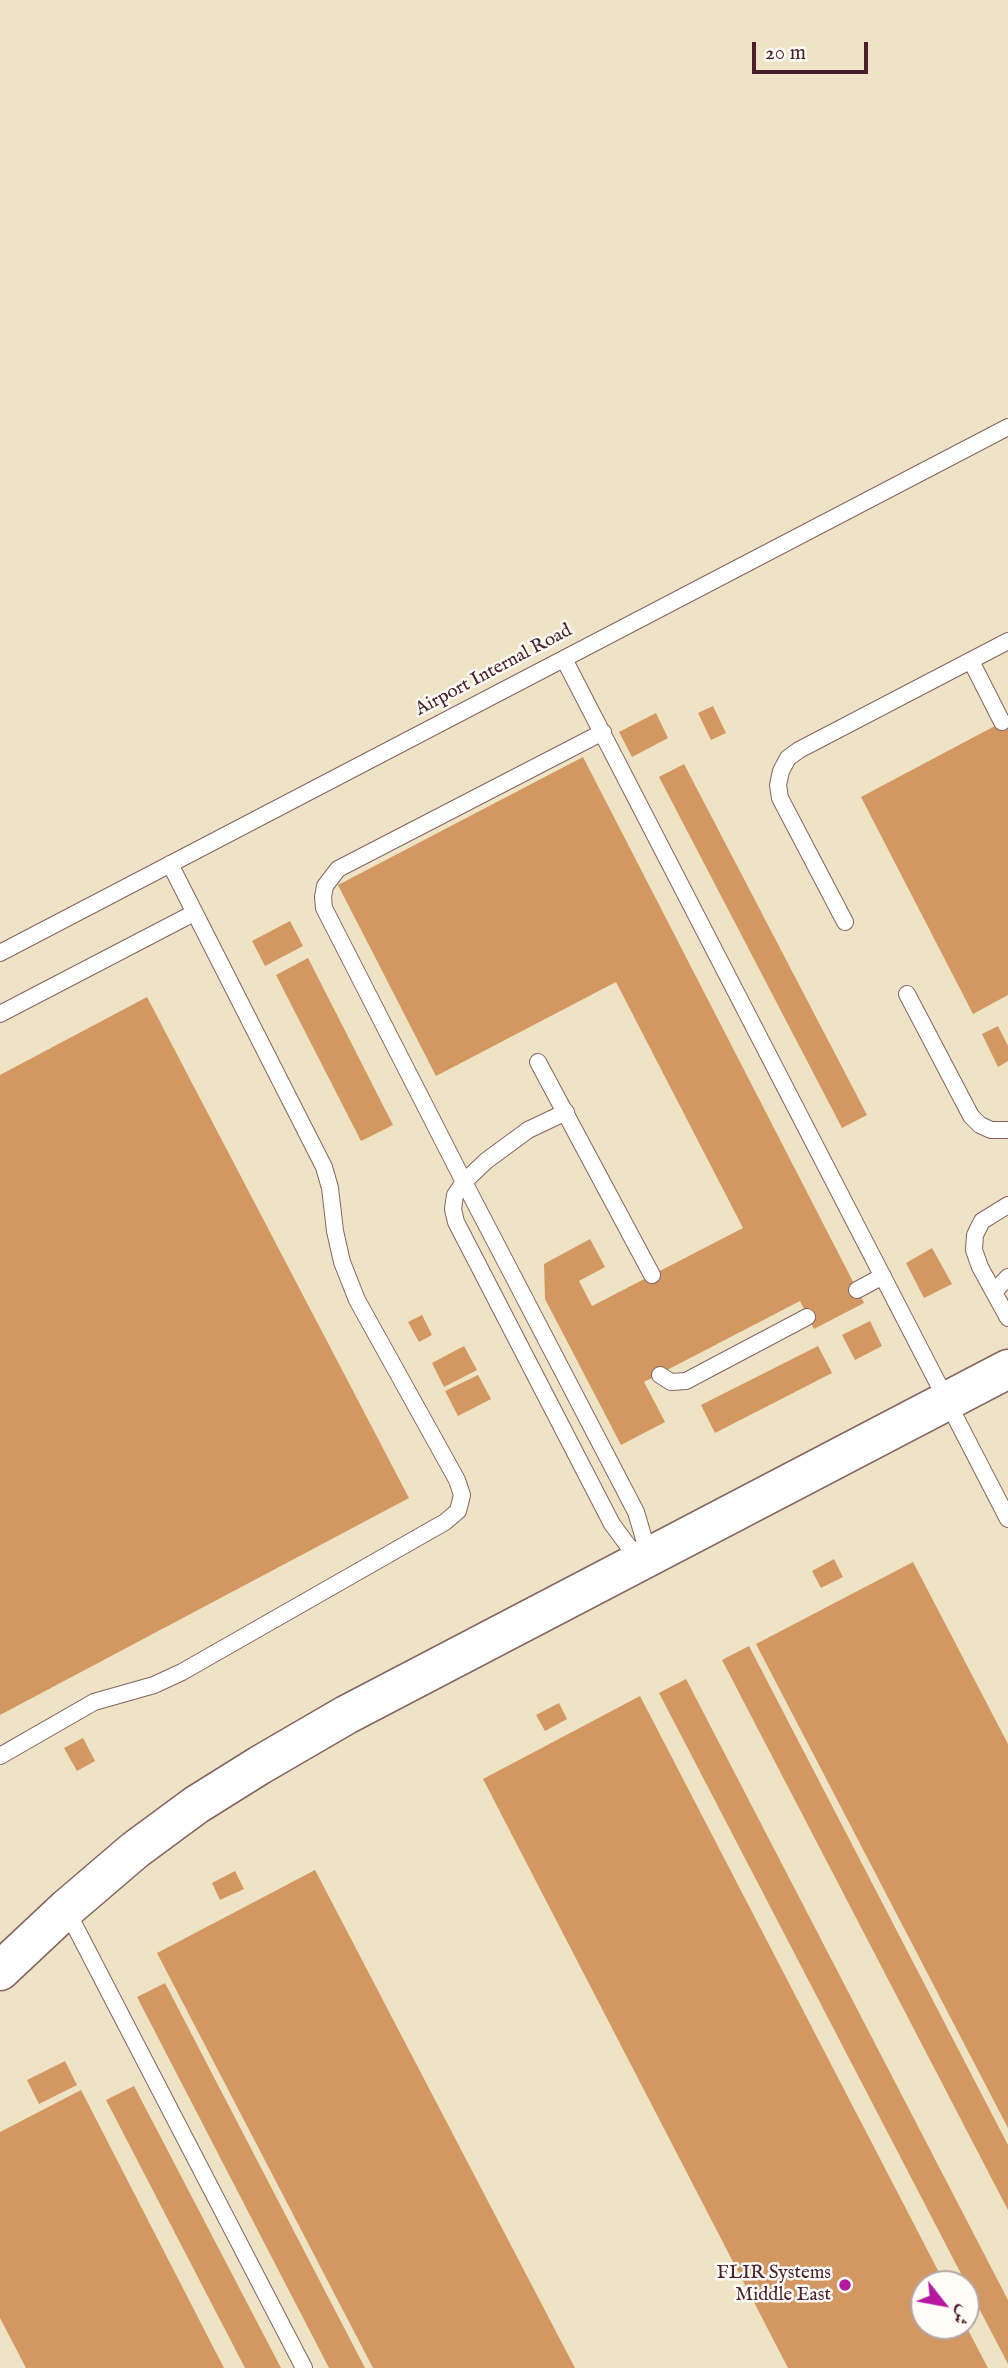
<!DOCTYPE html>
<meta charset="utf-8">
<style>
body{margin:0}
#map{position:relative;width:1008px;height:2368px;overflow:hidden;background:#efe3c5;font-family:"IM FELL English",Amiri,serif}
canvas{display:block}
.north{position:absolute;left:910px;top:2270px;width:70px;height:70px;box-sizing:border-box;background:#fdfcf7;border:2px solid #b5a4a5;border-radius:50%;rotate:121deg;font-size:19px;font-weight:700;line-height:28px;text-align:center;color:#4a1f2b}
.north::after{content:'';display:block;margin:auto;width:24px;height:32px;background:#b5179e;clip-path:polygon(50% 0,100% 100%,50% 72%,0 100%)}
.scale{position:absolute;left:752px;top:42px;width:116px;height:32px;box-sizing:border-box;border:4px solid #4a1f2b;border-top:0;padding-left:9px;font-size:21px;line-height:24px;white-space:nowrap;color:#4a1f2b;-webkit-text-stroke:5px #fdfcf7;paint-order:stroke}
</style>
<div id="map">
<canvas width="1008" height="2368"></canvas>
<div class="north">ش</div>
<div class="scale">20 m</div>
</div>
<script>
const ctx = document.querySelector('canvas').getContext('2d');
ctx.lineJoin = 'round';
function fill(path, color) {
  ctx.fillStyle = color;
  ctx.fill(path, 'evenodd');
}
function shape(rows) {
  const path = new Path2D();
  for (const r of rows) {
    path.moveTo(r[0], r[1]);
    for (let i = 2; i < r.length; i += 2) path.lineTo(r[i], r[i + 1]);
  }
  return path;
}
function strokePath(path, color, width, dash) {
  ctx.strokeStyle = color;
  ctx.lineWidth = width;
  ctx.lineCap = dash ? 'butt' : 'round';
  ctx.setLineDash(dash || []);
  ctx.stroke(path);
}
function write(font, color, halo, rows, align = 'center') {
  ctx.font = font + ' "IM FELL English",serif';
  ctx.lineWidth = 5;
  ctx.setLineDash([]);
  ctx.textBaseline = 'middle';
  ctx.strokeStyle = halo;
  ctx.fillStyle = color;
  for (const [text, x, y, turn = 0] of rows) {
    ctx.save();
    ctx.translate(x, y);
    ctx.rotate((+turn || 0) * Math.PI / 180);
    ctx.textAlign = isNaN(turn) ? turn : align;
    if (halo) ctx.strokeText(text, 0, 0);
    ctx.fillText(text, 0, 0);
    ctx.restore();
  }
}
fill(shape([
 [713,706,726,733,711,740,698,713],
 [656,713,668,738,632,757,619,732],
 [1008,719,1008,995,973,1014,861,797],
 [583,757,864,1303,814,1329,800,1301,644,1382,665,1422,621,1445,545,1299,544,1264,590,1239,605,1267,579,1281,592,1306,743,1228,616,982,436,1076,338,885],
 [684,764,867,1115,842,1128,659,777],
 [290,921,303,946,265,966,252,941],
 [308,958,393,1125,361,1141,276,975],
 [147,997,409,1498,0,1715,0,1075],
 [998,1026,1008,1046,1008,1061,998,1067,982,1034],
 [932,1248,952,1284,924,1298,906,1263],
 [422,1315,432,1335,419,1342,408,1322],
 [870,1321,882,1346,855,1360,842,1335],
 [464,1346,477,1370,444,1387,432,1363],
 [818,1346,832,1373,715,1433,701,1405],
 [478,1375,491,1399,458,1416,445,1391],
 [834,1559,843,1577,821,1588,812,1571],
 [913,1562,1008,1744,1008,2128,756,1644],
 [749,1646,1008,2145,1008,2210,722,1660],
 [686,1679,1008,2300,1008,2364,659,1693],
 [640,1696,945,2284,924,2284,924,2326,966,2326,988,2368,788,2368,483,1779],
 [559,1703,567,1719,545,1731,536,1715],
 [83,1738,95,1761,77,1771,64,1748],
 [315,1870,575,2368,373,2368,157,1953],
 [235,1871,244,1889,220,1900,212,1883],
 [165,1983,365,2368,329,2368,137,1997],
 [65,2061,77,2085,39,2104,27,2080],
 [134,2086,281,2368,245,2368,106,2100],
 [81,2090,224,2368,26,2368,0,2318,0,2132]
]), '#d39761');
const lane = shape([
 [564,659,1008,1519],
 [971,661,1002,722],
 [603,732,338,869,325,886,323,897,324,908,464,1182,636,1512,644,1539,646,1556],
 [845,922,780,798,778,785,781,771,788,758,799,750,1008,641],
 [0,953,1008,427],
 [907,994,971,1116,980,1125,991,1130,1008,1130],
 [0,1014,194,913],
 [538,1062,652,1275],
 [566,1112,528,1130,486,1161,464,1182,455,1195,453,1209,456,1222,612,1524,629,1547,644,1557],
 [1008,1205,982,1221,975,1235,974,1250,980,1267,1008,1318],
 [857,1290,883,1276],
 [994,1292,1008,1277],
 [660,1375,671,1382,686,1381,807,1317],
 [0,1756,94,1702,154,1685,182,1672,445,1522,458,1511,462,1495,457,1480,357,1300,342,1262,335,1231,330,1188,324,1167,170,864],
 [66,1909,304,2368]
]);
const secondary = shape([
 [0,1971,66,1909,135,1850,196,1805,260,1765,346,1715,1008,1369]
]);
strokePath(lane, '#846461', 18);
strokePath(secondary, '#846461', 41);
strokePath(lane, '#fff', 16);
strokePath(secondary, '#fff', 38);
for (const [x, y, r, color] of [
 [845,2285,7,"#b5179e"]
]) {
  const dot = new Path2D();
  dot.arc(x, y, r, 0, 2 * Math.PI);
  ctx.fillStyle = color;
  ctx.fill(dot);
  strokePath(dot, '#fdfcf7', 2.5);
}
write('19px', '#4a1f2b', '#fdfcf7', [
 ["Airport Internal Road",494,671,-28]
]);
write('19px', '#4a1f2b', '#fdfcf7', [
 ["FLIR Systems",831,2274],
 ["Middle East",831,2296]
], 'right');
</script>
